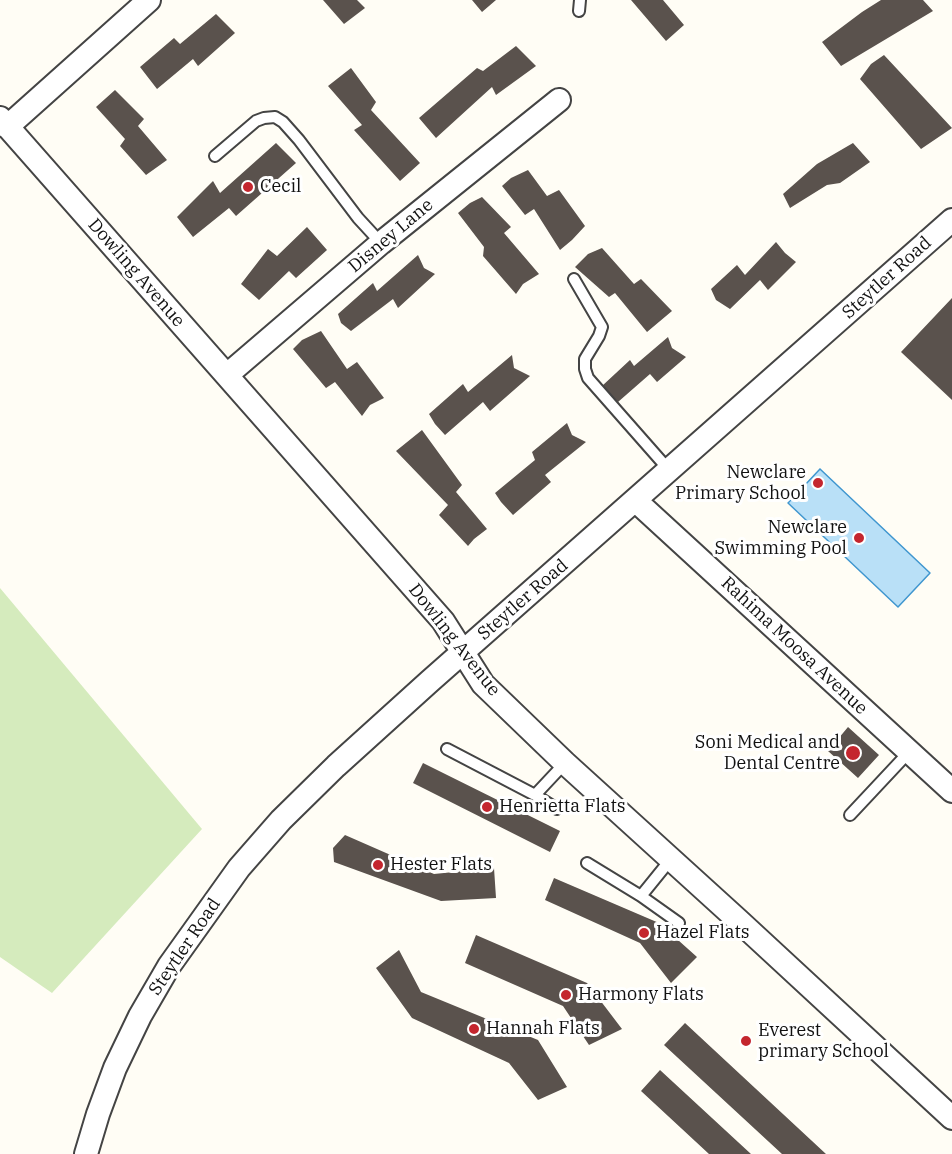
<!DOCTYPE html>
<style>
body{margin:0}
canvas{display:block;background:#fffdf5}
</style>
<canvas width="952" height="1154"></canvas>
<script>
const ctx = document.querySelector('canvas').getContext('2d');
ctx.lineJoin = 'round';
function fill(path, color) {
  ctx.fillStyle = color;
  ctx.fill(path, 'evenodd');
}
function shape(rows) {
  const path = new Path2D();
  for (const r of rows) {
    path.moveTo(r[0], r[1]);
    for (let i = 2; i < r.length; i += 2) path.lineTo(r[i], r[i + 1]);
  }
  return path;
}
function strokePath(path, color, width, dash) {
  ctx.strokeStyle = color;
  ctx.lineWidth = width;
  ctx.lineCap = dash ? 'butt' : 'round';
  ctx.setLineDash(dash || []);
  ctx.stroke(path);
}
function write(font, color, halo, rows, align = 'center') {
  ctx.font = font + ' "IBM Plex Serif",serif';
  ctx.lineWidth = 6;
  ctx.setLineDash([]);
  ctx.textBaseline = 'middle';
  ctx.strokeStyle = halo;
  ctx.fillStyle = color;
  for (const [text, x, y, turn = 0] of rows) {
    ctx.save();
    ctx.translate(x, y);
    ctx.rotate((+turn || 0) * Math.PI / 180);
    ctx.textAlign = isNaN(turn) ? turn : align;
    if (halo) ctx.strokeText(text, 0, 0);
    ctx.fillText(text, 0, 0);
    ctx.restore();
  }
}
fill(shape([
 [0,588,202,829,52,993,0,957]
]), '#d5ebbd');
const water = shape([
 [820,469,930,573,898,607,788,503,820,469]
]);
fill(water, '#b9e0f7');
strokePath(water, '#3f96cf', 1.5);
fill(shape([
 [323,0,357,0,365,8,344,24],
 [472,0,496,0,482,12],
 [631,0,663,0,684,25,666,41],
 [881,0,923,0,933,11,841,66,822,42,862,12],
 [216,14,235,33,198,66,193,59,157,89,140,67,174,38,180,44],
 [516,46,536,66,496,95,492,87,436,138,419,118,477,68,483,71],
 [884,55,952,128,921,149,860,79,871,64],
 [351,68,376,102,371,110,420,163,400,181,354,130,362,125,328,86],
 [115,90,144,119,138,126,167,160,146,175,120,146,125,139,96,107],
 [276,143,296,163,236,216,229,208,193,237,177,217,213,181,220,193],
 [853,143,870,162,840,183,827,185,790,208,783,194,817,164],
 [528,170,547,196,559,190,585,226,572,240,560,250,534,209,525,215,502,186,511,178],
 [482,197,511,227,504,233,539,274,523,284,516,294,483,256,484,247,458,213,470,203],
 [307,227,327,250,296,278,289,271,259,300,241,284,268,249,277,256],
 [776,242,785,253,796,262,768,290,760,280,730,309,716,300,711,289,737,265,745,275],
 [602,248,634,284,641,279,672,311,647,332,615,293,609,297,575,267,588,254],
 [418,255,424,268,435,274,398,308,393,299,351,331,341,323,338,314,373,283,377,291],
 [952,298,952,400,901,352],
 [321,331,347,369,357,362,384,398,370,405,362,416,335,382,326,388,293,349,302,340],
 [668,337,672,348,686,357,657,382,650,374,618,402,602,386,630,360,634,366],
 [512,355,514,368,530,376,490,411,483,402,445,435,435,424,429,414,463,384,468,392],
 [567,423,572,435,586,442,545,475,551,482,513,515,501,502,495,493,535,460,532,452],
 [422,430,462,485,456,492,487,529,474,539,468,546,439,515,448,505,396,451],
 [848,727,879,755,858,778,828,751],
 [423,763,560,831,550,852,413,783],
 [345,835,434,874,494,868,496,898,441,901,334,862,333,848],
 [554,878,659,923,697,957,671,983,640,943,545,900],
 [476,935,587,983,622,1029,589,1045,563,1006,465,963],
 [399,950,421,992,538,1040,567,1087,538,1100,509,1063,412,1018,376,968],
 [685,1023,826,1154,782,1154,664,1045],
 [660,1070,751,1154,709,1154,641,1091]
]), '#5a524d');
const lane = shape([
 [579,11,580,0],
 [215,156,256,121,264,118,275,117,283,122,299,140,358,218,381,243],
 [574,279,602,327,599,336,585,359,585,369,588,378,669,470],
 [447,749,535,795,565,763],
 [535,795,557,809],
 [850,815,909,752],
 [587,863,641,896,671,859],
 [641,896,679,923]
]);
const street = shape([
 [0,118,443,621,483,684,565,763,739,921,952,1118],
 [7,127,149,0],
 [227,375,381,243,559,100],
 [636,501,952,791],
 [86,1154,98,1114,115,1068,140,1016,169,966,239,868,281,820,336,766,430,681,952,220]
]);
strokePath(lane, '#444', 14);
strokePath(street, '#444', 26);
strokePath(lane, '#fff', 10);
strokePath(street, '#fff', 22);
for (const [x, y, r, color] of [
 [248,187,6,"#c4262e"],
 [818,483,6,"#c4262e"],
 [859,538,6,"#c4262e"],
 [853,753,8,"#c4262e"],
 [487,807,6,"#c4262e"],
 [378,865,6,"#c4262e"],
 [644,933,6,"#c4262e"],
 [566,995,6,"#c4262e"],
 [474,1029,6,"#c4262e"],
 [746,1041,6,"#c4262e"]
]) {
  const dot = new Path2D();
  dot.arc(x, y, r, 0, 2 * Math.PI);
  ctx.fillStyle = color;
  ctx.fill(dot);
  strokePath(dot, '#fff', 2);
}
write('18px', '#111', '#fff', [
 ["Cecil",260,187],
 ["Newclare",806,473,"right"],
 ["Primary School",806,494,"right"],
 ["Newclare",847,528,"right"],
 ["Swimming Pool",847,549,"right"],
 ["Soni Medical and",840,743,"right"],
 ["Dental Centre",840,764,"right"],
 ["Henrietta Flats",499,807],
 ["Hester Flats",390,865],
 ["Hazel Flats",656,933],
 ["Harmony Flats",578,995],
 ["Hannah Flats",486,1029],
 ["Everest",758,1031],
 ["primary School",758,1052]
], 'left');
write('18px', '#111', '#fff', [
 ["Disney Lane",391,236,-40],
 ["Dowling Avenue",136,273,49],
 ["Steytler Road",887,278,-42],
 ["Steytler Road",523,600,-41],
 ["Dowling Avenue",454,640,52],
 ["Rahima Moosa Avenue",794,646,43],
 ["Steytler Road",185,947,-56]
]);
</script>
